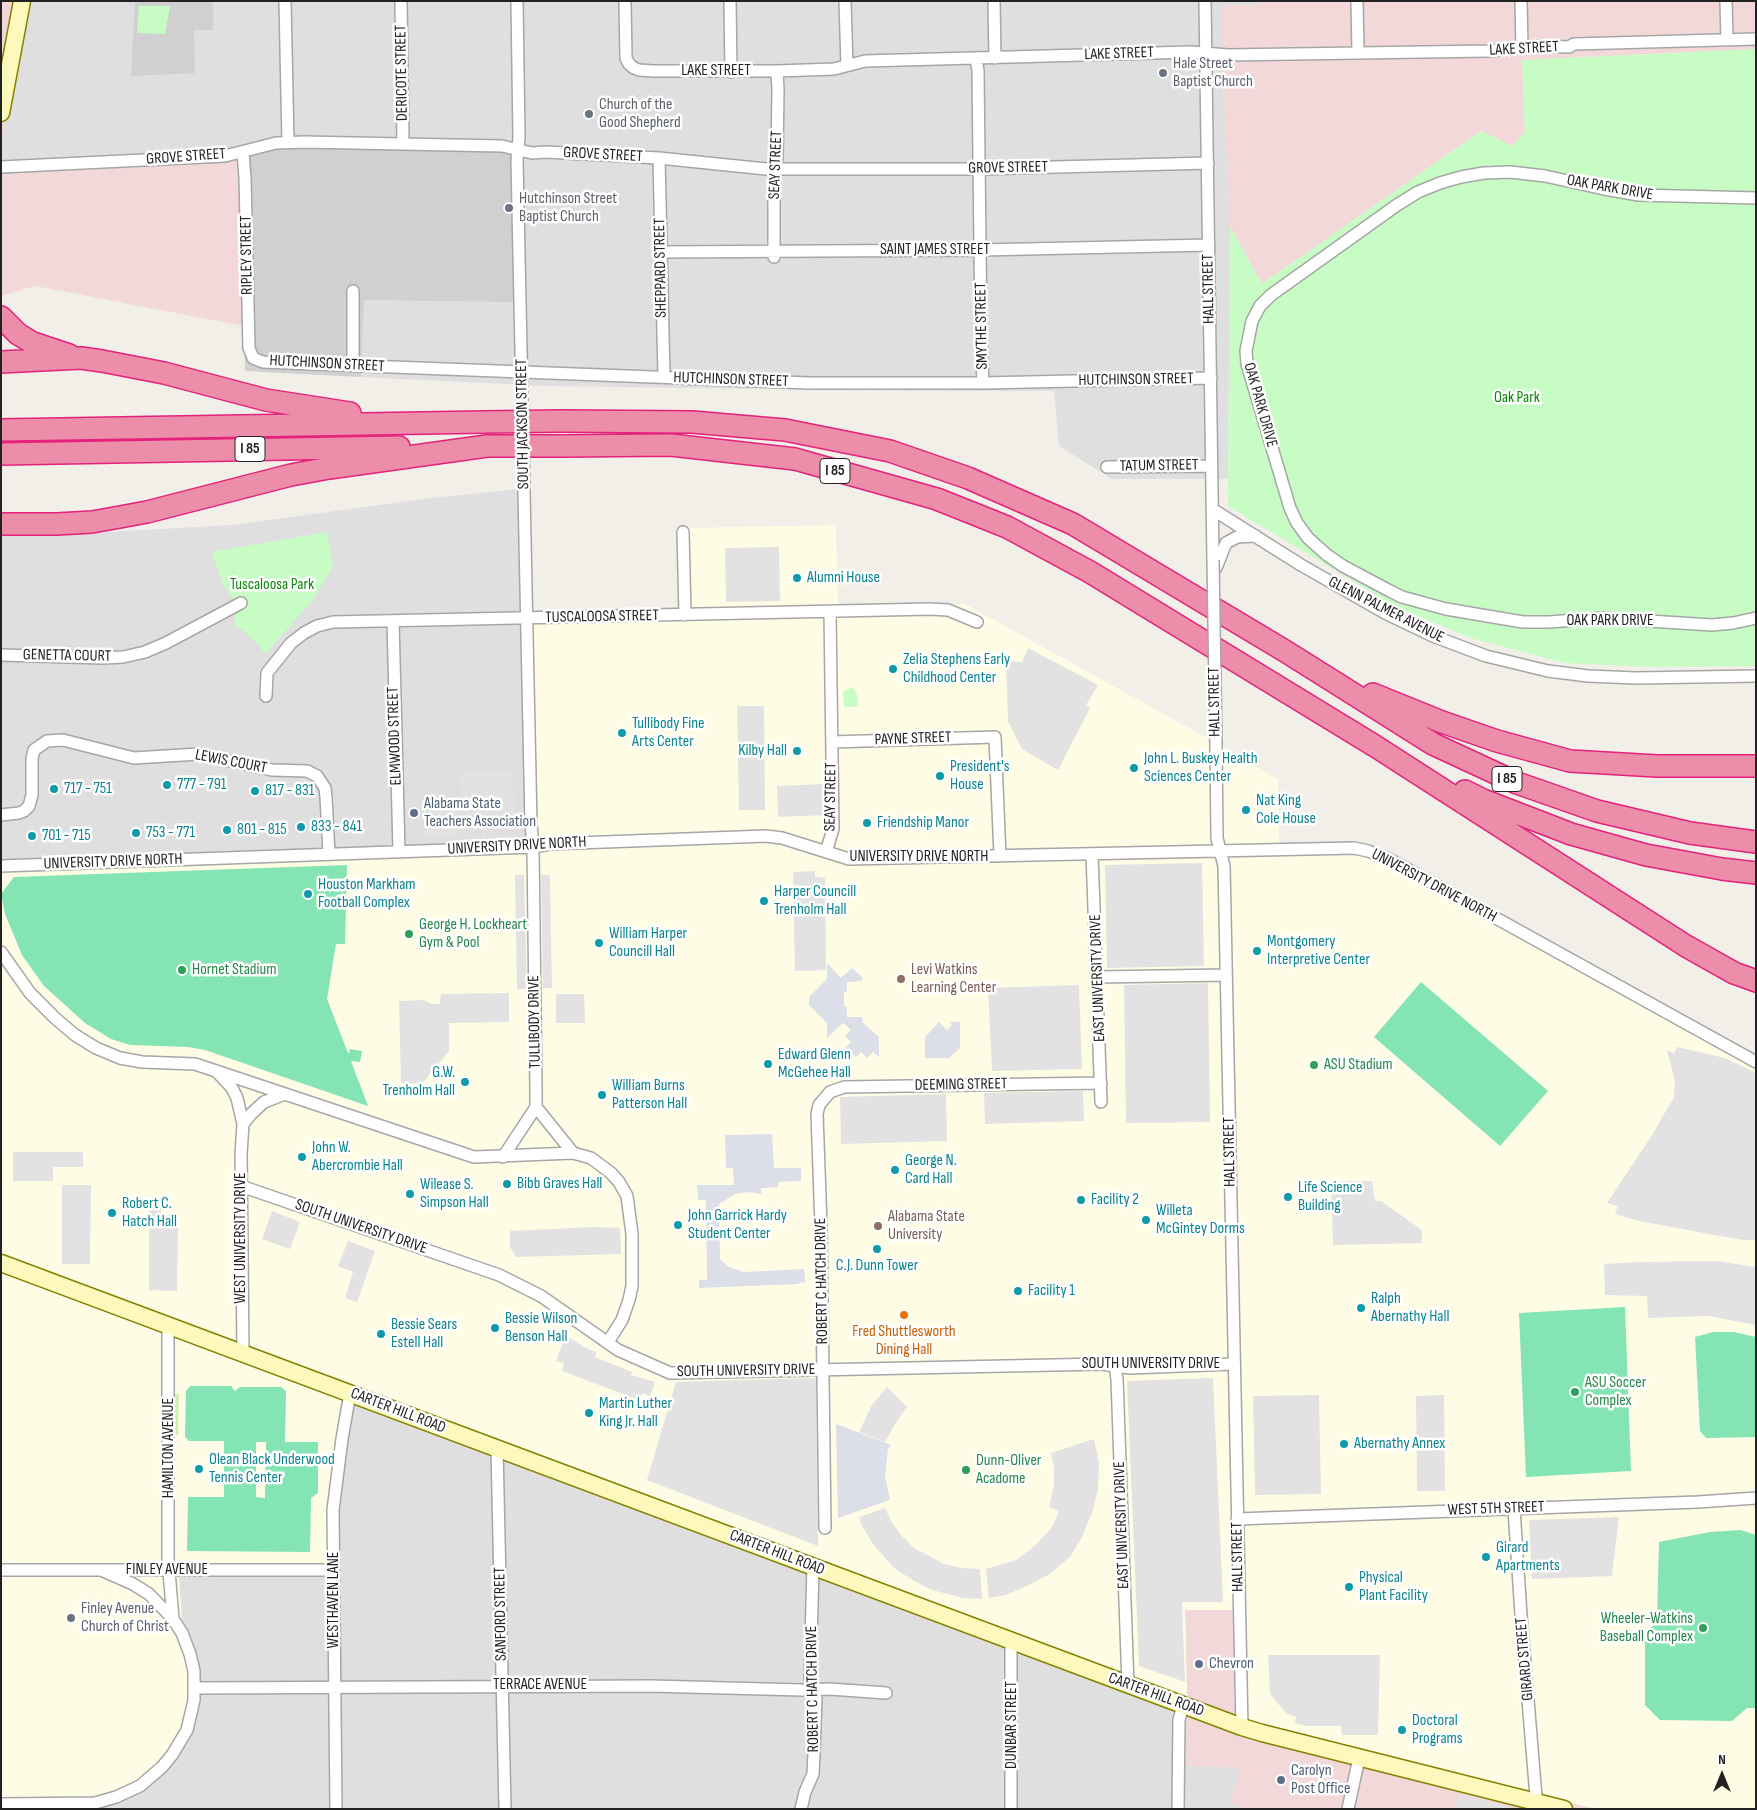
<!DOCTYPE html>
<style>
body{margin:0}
#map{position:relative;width:1757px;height:1810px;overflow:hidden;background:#f2eee8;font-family:"Sofia Sans Condensed",sans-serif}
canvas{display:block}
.frame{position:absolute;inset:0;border:2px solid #222;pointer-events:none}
.north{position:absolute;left:1697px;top:1750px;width:50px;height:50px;-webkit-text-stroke:4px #fff;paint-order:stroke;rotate:0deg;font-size:14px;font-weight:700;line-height:20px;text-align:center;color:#222}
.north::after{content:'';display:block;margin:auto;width:18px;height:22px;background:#222;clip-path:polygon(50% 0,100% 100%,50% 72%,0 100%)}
</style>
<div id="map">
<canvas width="1757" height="1810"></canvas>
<div class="frame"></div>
<div class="north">N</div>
</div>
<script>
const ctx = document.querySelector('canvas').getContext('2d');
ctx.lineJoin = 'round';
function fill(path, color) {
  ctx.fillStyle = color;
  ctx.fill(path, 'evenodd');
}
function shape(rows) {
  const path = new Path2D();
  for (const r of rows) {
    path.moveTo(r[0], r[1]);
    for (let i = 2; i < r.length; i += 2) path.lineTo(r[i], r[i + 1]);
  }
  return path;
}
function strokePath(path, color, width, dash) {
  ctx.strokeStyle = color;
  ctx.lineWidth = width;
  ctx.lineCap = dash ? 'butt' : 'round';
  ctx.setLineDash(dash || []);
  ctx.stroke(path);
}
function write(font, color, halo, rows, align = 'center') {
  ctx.font = font + ' "Sofia Sans Condensed",sans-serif';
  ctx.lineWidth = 5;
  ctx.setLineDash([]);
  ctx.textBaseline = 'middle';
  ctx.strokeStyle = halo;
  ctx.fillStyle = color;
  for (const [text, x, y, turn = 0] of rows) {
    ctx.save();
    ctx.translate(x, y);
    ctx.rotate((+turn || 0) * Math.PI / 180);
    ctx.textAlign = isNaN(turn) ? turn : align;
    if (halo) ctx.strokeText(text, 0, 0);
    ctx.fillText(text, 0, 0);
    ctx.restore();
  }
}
fill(shape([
 [28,1,1260,1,1260,6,1220,5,1230,227,1228,479,1112,479,1059,446,1054,391,847,390,546,386,361,377,364,300,241,160,1,163,1,145],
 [530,488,539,851,1,869,1,533,107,532,233,525,430,498],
 [347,1388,1187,1702,1241,1768,1230,1803,1248,1809,1,1809,184,1648,178,1565]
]), '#e0dfdf');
fill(shape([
 [1,1,28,1,1,145],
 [1260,1,1756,1,1756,49,1523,60,1525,132,1512,146,1481,131,1262,284,1230,227,1220,5,1260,6],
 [241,160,244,326,35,286,1,296,1,163],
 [1185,1610,1233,1610,1235,1720,1596,1809,1248,1809,1230,1804,1241,1768,1185,1766,1187,1702]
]), '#f3d8da');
fill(shape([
 [836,525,838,607,965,604,1200,734,1278,779,1279,853,1354,850,1387,861,1756,1065,1756,1809,1596,1809,1235,1720,1233,1610,1185,1610,1187,1702,347,1388,330,1567,178,1565,184,1648,190,1675,190,1707,181,1735,164,1759,142,1779,103,1797,1,1800,1,869,539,851,532,623,690,621,688,528]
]), '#fffce5');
fill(shape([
 [135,1,213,1,213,30,194,30,195,73,131,76],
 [286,146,512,152,516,302,364,300,361,377,245,371,241,160]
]), '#d0d0d0');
fill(shape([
 [175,1394,179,1394,178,1435,175,1435]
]), '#d4eead');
fill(shape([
 [139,6,170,6,165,34,137,33],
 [1756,49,1756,666,1648,667,1565,663,1471,638,1398,608,1228,506,1230,227,1262,284,1481,131,1512,146,1525,132,1522,60],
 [327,532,333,567,312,601,265,654,256,642,236,625,232,597,223,585,212,552],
 [853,687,857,695,858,705,855,707,844,707,843,691]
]), '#c7fcc5');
fill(shape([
 [347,865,345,944,336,944,327,999,348,1053,349,1053,350,1049,362,1051,360,1062,351,1061,368,1106,205,1050,188,1047,130,1045,111,1039,85,1023,44,986,22,955,5,914,1,894,14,877],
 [1421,982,1548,1091,1500,1146,1374,1037],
 [1625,1307,1631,1471,1526,1477,1519,1313],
 [1713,1332,1734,1332,1756,1337,1756,1437,1706,1438,1700,1431,1695,1337],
 [190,1386,231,1386,235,1391,240,1387,281,1387,286,1391,285,1442,318,1442,318,1493,311,1498,310,1552,187,1551,188,1497,224,1497,224,1441,189,1441,185,1437,186,1391],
 [256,1442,266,1442,265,1498,256,1497],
 [1741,1530,1756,1535,1756,1708,1747,1708,1732,1721,1660,1720,1645,1705,1645,1635,1657,1621,1659,1542,1710,1532]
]), '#84e4b4');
fill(shape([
 [779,547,780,601,726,602,725,548],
 [1028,648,1098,685,1086,705,1090,708,1058,770,1022,749,1008,721,1006,661,1022,662],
 [737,706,764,706,765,810,739,810],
 [513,771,515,829,463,830,461,773],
 [824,784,825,815,778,817,777,786],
 [460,810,460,836,426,837,425,811],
 [1202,863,1204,966,1107,968,1105,865],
 [815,871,815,877,825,878,826,970,795,971,793,872],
 [515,875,524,875,527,989,517,989],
 [541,875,550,875,552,988,543,988],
 [1208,983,1210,1122,1126,1123,1124,985],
 [1079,985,1082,1069,992,1071,988,988],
 [509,993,509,1022,449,1023,449,1051,422,1084,401,1083,399,1001,424,1000,432,1004,440,1004,441,994],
 [556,994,584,994,585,1023,556,1023],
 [1677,1047,1725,1058,1756,1073,1756,1240,1742,1240,1639,1221,1615,1214,1618,1206,1607,1203,1652,1135,1674,1097,1675,1082,1667,1050,1674,1053],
 [1083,1091,1084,1121,985,1124,984,1093],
 [946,1094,947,1141,841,1144,840,1097],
 [13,1152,83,1152,83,1167,53,1167,53,1181,13,1181],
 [1331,1181,1372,1181,1375,1201,1381,1201,1422,1230,1422,1243,1333,1245],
 [62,1185,91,1185,90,1264,62,1264],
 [149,1197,161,1197,162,1224,178,1225,177,1291,149,1290],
 [272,1211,300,1222,290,1249,262,1239],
 [594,1227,620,1228,621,1254,516,1257,510,1247,510,1231],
 [348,1241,375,1251,357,1302,345,1298,353,1272,338,1266],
 [1717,1261,1756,1267,1756,1325,1708,1316,1648,1318,1647,1296,1605,1295,1604,1264,1640,1262],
 [565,1337,572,1339,584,1347,596,1352,595,1357,632,1372,631,1375,655,1382,650,1396,643,1393,639,1400,562,1371,564,1363,556,1361],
 [816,1378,818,1546,647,1480,676,1382],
 [1213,1378,1223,1602,1182,1602,1185,1682,1139,1666,1127,1381],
 [887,1387,907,1407,895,1424,885,1442,859,1432,872,1405],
 [1319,1395,1321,1494,1255,1495,1253,1396],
 [1444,1395,1445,1491,1417,1491,1416,1396],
 [1094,1439,1099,1463,1098,1489,1093,1510,1082,1537,1070,1557,1050,1574,1033,1583,1006,1595,989,1598,986,1569,1016,1560,1036,1545,1052,1527,1059,1511,1049,1507,1054,1486,1054,1469,1051,1453],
 [885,1508,891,1521,901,1535,914,1548,944,1564,962,1568,980,1569,982,1599,963,1598,932,1590,914,1581,894,1568,873,1544,862,1526,859,1517],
 [1619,1517,1612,1576,1532,1579,1529,1520],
 [1268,1655,1380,1655,1378,1735,1342,1735,1341,1726,1306,1726,1295,1723,1296,1717,1286,1713,1270,1694],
 [1459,1795,1516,1809,1455,1809]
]), '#e2e2e2');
fill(shape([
 [827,963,841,978,852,968,863,978,861,981,847,982,847,992,844,992,844,1006,847,1007,847,1017,861,1017,863,1019,862,1022,879,1037,879,1057,873,1052,867,1058,861,1052,856,1057,845,1048,851,1042,845,1036,851,1030,843,1023,827,1038,827,1023,809,1005,809,997,827,979],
 [939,1022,947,1030,952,1025,950,1022,960,1022,960,1048,949,1058,925,1058,925,1037],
 [772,1134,774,1168,801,1168,801,1181,778,1182,778,1187,761,1188,761,1194,749,1192,735,1194,719,1204,720,1259,729,1267,744,1272,804,1269,805,1282,799,1283,798,1284,699,1288,699,1280,707,1280,706,1200,698,1200,697,1185,734,1185,733,1168,726,1168,725,1135],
 [836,1424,891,1445,888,1449,885,1476,890,1500,838,1518]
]), '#dcdee8');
const street = shape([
 [285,1,288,142],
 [401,1,403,144],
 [625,1,626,58,629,64,634,68,639,70,653,71,777,71,834,69,865,61,1191,52,1228,55,1488,51,1539,46,1569,47,1574,44,1756,39],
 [730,1,731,72],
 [845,1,847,65],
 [994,1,995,58],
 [1205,1,1213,560],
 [1357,1,1358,52],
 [1521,1,1522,48],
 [1726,1,1727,39],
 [976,58,978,71,981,335,983,383],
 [243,152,245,178,249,348,253,358,263,362,809,383,983,383,1211,378],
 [659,158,664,377],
 [1,167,225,156,276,143,304,142,502,146,532,153,546,152,659,158,766,169,979,169,1208,163],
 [1756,198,1639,195,1604,189,1545,176,1510,172,1484,173,1461,177,1440,183,1418,192,1397,205,1271,295,1260,306,1252,321,1246,351,1247,364,1290,508,1297,523,1308,538,1327,555,1343,566,1390,591,1402,597,1446,609,1523,622,1549,622,1602,618,1712,625,1733,623,1756,618],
 [661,252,981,250,1209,245],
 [774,257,774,178,777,158,778,90,777,71],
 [353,291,353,365],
 [1107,467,1211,466],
 [1212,509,1301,565,1385,613,1433,636,1486,656,1548,671,1588,676,1636,678,1756,676],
 [683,532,685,615],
 [1216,568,1226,543,1237,537,1256,536],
 [393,621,399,851],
 [1,655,103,658,123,657,145,652,166,643,241,603],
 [266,696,267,673,291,643,304,633,317,626,333,622,930,609,948,610,977,622],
 [832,742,995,737,1000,856],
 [1216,747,1217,838,1224,866,1242,1727],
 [1,815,19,813,24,811,29,806,32,795,32,759,34,750,47,741,63,740,134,758,198,754,272,770,307,771,317,776,325,788,326,797,329,854],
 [826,852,833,829,830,612],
 [1092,854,1101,1102],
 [1,866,533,847,550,844,766,836,782,838,849,859,1354,848,1368,851,1391,860,1756,1062],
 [1,952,30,993,55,1018,75,1035,96,1048,120,1058,142,1062,195,1064,474,1157,573,1153],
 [1098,977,1226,975],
 [218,1073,232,1088,237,1098,243,1124,241,1154,243,1352],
 [536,1107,573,1153,591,1158,611,1173,619,1182,627,1196,632,1234,632,1286,629,1300,622,1320,608,1342],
 [243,1124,251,1114,264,1102,285,1094],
 [503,1157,536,1107,536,1092,533,847,531,824,517,160,519,137,517,1],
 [241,1186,499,1275,541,1296,618,1350,670,1373,1102,1364,1130,1368,1233,1364],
 [168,1326,168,1559,173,1619],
 [1115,1366,1117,1379,1128,1685],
 [497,1448,505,1809],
 [1514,1509,1521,1615,1537,1809],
 [1237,1519,1698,1502,1756,1498],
 [825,1528,821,1226,817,1114,819,1105,830,1092,844,1087,1101,1083],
 [1,1570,333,1570],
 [194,1688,651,1686,802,1690,830,1689,886,1693],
 [1,1804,95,1803,116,1797,140,1786,162,1767,172,1755,187,1730,194,1700,194,1671,190,1654,182,1633,173,1619,149,1594,133,1584,101,1570],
 [336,1809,333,1510,342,1439,350,1393],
 [801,1809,805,1792,813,1774,814,1753,816,1699,810,1678,813,1567],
 [1011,1809,1011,1641],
 [1178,1809,1179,1720,1183,1705],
 [1348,1809,1359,1758]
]);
const secondary = shape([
 [1,113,22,1],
 [1,1263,1242,1727,1262,1733,1564,1809]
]);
const highway = shape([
 [1,317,18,334,33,343,69,355],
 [1,362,81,358,102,361,164,373,266,400,350,413],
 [561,421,692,422,785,430,890,451,968,478,1073,524,1285,651,1433,744,1517,783,1597,811,1690,833,1756,842],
 [1,430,484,422],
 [563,446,671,445,795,459,937,499,1007,527,1090,572,1375,746,1686,946,1734,973,1756,981],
 [1,454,399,447],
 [1,524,57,524,92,522,120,517,147,512,291,475,329,468,487,446],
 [1373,694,1442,722,1497,741,1570,761,1657,766,1756,766],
 [1465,791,1483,800,1571,834,1646,855,1722,869,1756,873]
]);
strokePath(street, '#a6a6a6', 14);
strokePath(secondary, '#828100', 19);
strokePath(highway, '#e4217b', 24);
strokePath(street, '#fff', 11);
strokePath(secondary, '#fdf9bc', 16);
strokePath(highway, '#ec8eaa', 21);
const streetBridge = shape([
 [1213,560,1216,747]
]);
const highwayBridge = shape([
 [484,422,561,421],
 [487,446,563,446]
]);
strokePath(streetBridge, '#a6a6a6', 14, []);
strokePath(highwayBridge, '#e4217b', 24, []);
strokePath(streetBridge, '#fff', 11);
strokePath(highwayBridge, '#ec8eaa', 21);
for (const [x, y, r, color] of [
 [1163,73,5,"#6b7280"],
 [589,114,5,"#6b7280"],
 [509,208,5,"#6b7280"],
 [797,578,5,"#0f9aa8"],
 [893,669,5,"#0f9aa8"],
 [622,733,5,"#0f9aa8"],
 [797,751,5,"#0f9aa8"],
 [1134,768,5,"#0f9aa8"],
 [940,776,5,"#0f9aa8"],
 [167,785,5,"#0f9aa8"],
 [54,789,5,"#0f9aa8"],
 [255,791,5,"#0f9aa8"],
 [1246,810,5,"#0f9aa8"],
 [414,813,5,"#5c6f8a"],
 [867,823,5,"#0f9aa8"],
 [301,827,5,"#0f9aa8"],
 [227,830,5,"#0f9aa8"],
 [136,833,5,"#0f9aa8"],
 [32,836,5,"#0f9aa8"],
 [308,894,5,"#0f9aa8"],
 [764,901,5,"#0f9aa8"],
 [409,934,5,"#2e9e5b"],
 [599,943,5,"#0f9aa8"],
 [1257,951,5,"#0f9aa8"],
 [182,970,5,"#2e9e5b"],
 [901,979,5,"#8d6e63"],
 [768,1064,5,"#0f9aa8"],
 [1314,1065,5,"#2e9e5b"],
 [465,1082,5,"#0f9aa8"],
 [602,1095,5,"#0f9aa8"],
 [302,1157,5,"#0f9aa8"],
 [895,1170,5,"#0f9aa8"],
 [507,1184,5,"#0f9aa8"],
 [410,1194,5,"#0f9aa8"],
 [1288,1197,5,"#0f9aa8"],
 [1081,1200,5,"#0f9aa8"],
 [112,1213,5,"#0f9aa8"],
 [1146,1220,5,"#0f9aa8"],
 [678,1225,5,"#0f9aa8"],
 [878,1226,5,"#8d6e63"],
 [877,1249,5,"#0f9aa8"],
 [1018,1291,5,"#0f9aa8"],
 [1361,1308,5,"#0f9aa8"],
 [904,1315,5,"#e8710a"],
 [495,1328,5,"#0f9aa8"],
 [381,1334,5,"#0f9aa8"],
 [1575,1392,5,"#2e9e5b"],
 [589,1413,5,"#0f9aa8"],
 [1344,1444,5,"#0f9aa8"],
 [199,1469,5,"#0f9aa8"],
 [966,1470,5,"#2e9e5b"],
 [1486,1557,5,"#0f9aa8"],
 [1349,1587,5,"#0f9aa8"],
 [71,1618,5,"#6b7280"],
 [1703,1628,5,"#2e9e5b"],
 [1199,1664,5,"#5c6f8a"],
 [1402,1730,5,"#0f9aa8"],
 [1281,1780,5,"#5c6f8a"]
]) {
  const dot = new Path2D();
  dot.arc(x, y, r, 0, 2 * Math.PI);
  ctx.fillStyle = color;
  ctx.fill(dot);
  strokePath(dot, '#fff', 2);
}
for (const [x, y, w] of [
 [250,449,30],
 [835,471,30],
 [1507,779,30]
]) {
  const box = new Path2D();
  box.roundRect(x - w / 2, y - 12.5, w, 25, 4);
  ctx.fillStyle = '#fff';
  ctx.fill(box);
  strokePath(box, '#222', 1);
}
write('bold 15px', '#222', null, [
 ["I 85",250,449],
 ["I 85",835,471],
 ["I 85",1507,779]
]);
write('16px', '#222', '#fff', [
 ["LAKE STREET",1524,49,-3],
 ["LAKE STREET",1119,54,-2],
 ["LAKE STREET",716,71],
 ["DERICOTE STREET",402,73,-91],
 ["GROVE STREET",603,155,3],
 ["GROVE STREET",186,157,-4],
 ["SEAY STREET",776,165,-88],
 ["GROVE STREET",1008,168,-1],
 ["OAK PARK DRIVE",1610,188,10],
 ["SAINT JAMES STREET",935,250],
 ["RIPLEY STREET",247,255,-91],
 ["SHEPPARD STREET",661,268,-91],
 ["HALL STREET",1209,289,-91],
 ["SMYTHE STREET",982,326,-91],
 ["HUTCHINSON STREET",327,364,3],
 ["HUTCHINSON STREET",731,380,2],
 ["HUTCHINSON STREET",1136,380,-1],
 ["OAK PARK DRIVE",1260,405,74],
 ["SOUTH JACKSON STREET",523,424,-91],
 ["TATUM STREET",1159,466,-1],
 ["GLENN PALMER AVENUE",1386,610,27],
 ["TUSCALOOSA STREET",602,617,-1],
 ["OAK PARK DRIVE",1610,621],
 ["GENETTA COURT",67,656,1],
 ["HALL STREET",1215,702,-91],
 ["ELMWOOD STREET",395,736,-92],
 ["PAYNE STREET",913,739,-2],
 ["LEWIS COURT",231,762,11],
 ["SEAY STREET",831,797,-89],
 ["UNIVERSITY DRIVE NORTH",517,846,-3],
 ["UNIVERSITY DRIVE NORTH",919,857],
 ["UNIVERSITY DRIVE NORTH",113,862,-2],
 ["UNIVERSITY DRIVE NORTH",1434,886,28],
 ["EAST UNIVERSITY DRIVE",1098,978,-92],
 ["TULLIBODY DRIVE",535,1022,-91],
 ["DEEMING STREET",961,1085,-1],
 ["HALL STREET",1230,1152,-91],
 ["SOUTH UNIVERSITY DRIVE",361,1227,19],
 ["WEST UNIVERSITY DRIVE",241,1238,-90],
 ["ROBERT C HATCH DRIVE",822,1281,-91],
 ["SOUTH UNIVERSITY DRIVE",1151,1364],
 ["SOUTH UNIVERSITY DRIVE",746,1371,-1],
 ["CARTER HILL ROAD",398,1411,21],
 ["HAMILTON AVENUE",169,1448,-90],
 ["WEST 5TH STREET",1496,1509,-2],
 ["EAST UNIVERSITY DRIVE",1122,1525,-92],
 ["CARTER HILL ROAD",777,1553,21],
 ["HALL STREET",1238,1557,-91],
 ["FINLEY AVENUE",167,1570],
 ["WESTHAVEN LANE",334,1600,-90],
 ["SANFORD STREET",501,1614,-91],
 ["GIRARD STREET",1525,1659,-95],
 ["TERRACE AVENUE",540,1685],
 ["ROBERT C HATCH DRIVE",813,1689,-91],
 ["CARTER HILL ROAD",1156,1695,20],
 ["DUNBAR STREET",1012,1725,-90]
]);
write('16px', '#5b616d', '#fff', [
 ["Hale Street",1173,64],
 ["Baptist Church",1173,82],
 ["Church of the",599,105],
 ["Good Shepherd",599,123],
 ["Hutchinson Street",519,199],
 ["Baptist Church",519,217],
 ["Finley Avenue",81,1609],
 ["Church of Christ",81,1627]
], 'left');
write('16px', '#0b8906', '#fff', [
 ["Oak Park",1517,398],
 ["Tuscaloosa Park",272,585]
]);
write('16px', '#0d838f', '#fff', [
 ["Alumni House",807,578],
 ["Zelia Stephens Early",903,660],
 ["Childhood Center",903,678],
 ["Tullibody Fine",632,724],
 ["Arts Center",632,742],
 ["Kilby Hall",787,751,"right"],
 ["John L. Buskey Health",1144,759],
 ["Sciences Center",1144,777],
 ["President's",950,767],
 ["House",950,785],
 ["777 - 791",177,785],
 ["717 - 751",64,789],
 ["817 - 831",265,791],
 ["Nat King",1256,801],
 ["Cole House",1256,819],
 ["Friendship Manor",877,823],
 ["833 - 841",311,827],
 ["801 - 815",237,830],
 ["753 - 771",146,833],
 ["701 - 715",42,836],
 ["Houston Markham",318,885],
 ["Football Complex",318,903],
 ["Harper Councill",774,892],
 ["Trenholm Hall",774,910],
 ["William Harper",609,934],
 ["Councill Hall",609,952],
 ["Montgomery",1267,942],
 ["Interpretive Center",1267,960],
 ["Edward Glenn",778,1055],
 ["McGehee Hall",778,1073],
 ["G.W.",455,1073,"right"],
 ["Trenholm Hall",455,1091,"right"],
 ["William Burns",612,1086],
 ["Patterson Hall",612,1104],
 ["John W.",312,1148],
 ["Abercrombie Hall",312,1166],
 ["George N.",905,1161],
 ["Card Hall",905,1179],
 ["Bibb Graves Hall",517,1184],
 ["Wilease S.",420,1185],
 ["Simpson Hall",420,1203],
 ["Life Science",1298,1188],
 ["Building",1298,1206],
 ["Facility 2",1091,1200],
 ["Robert C.",122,1204],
 ["Hatch Hall",122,1222],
 ["Willeta",1156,1211],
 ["McGintey Dorms",1156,1229],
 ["John Garrick Hardy",688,1216],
 ["Student Center",688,1234],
 ["C.J. Dunn Tower",877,1266,"center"],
 ["Facility 1",1028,1291],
 ["Ralph",1371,1299],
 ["Abernathy Hall",1371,1317],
 ["Bessie Wilson",505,1319],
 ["Benson Hall",505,1337],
 ["Bessie Sears",391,1325],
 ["Estell Hall",391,1343],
 ["Martin Luther",599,1404],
 ["King Jr. Hall",599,1422],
 ["Abernathy Annex",1354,1444],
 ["Olean Black Underwood",209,1460],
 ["Tennis Center",209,1478],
 ["Girard",1496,1548],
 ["Apartments",1496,1566],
 ["Physical",1359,1578],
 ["Plant Facility",1359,1596],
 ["Doctoral",1412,1721],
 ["Programs",1412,1739]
], 'left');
write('16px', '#4e5e75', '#fff', [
 ["Alabama State",424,804],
 ["Teachers Association",424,822],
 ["Chevron",1209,1664],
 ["Carolyn",1291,1771],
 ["Post Office",1291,1789]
], 'left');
write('16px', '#27864d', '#fff', [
 ["George H. Lockheart",419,925],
 ["Gym & Pool",419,943],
 ["Hornet Stadium",192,970],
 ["ASU Stadium",1324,1065],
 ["ASU Soccer",1585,1383],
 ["Complex",1585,1401],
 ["Dunn-Oliver",976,1461],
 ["Acadome",976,1479],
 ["Wheeler-Watkins",1693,1619,"right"],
 ["Baseball Complex",1693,1637,"right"]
], 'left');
write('16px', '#785e54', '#fff', [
 ["Levi Watkins",911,970],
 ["Learning Center",911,988],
 ["Alabama State",888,1217],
 ["University",888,1235]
], 'left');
write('16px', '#c56008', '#fff', [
 ["Fred Shuttlesworth",904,1332],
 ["Dining Hall",904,1350]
]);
</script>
